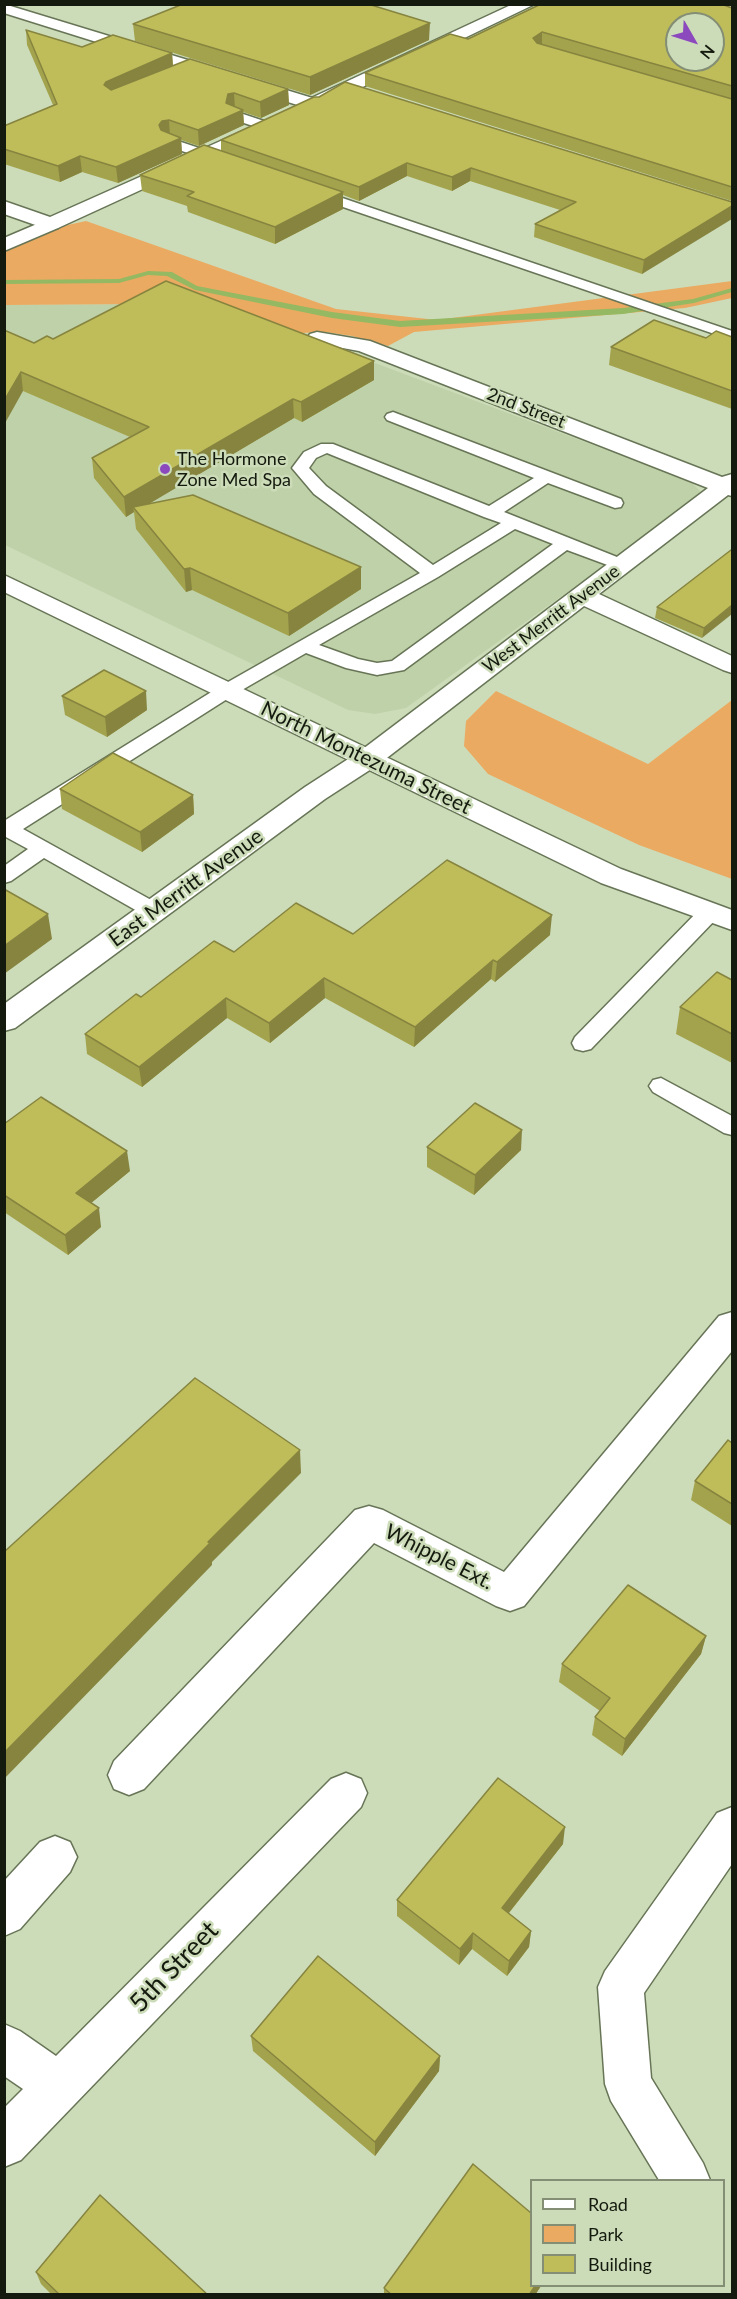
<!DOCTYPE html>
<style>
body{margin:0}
#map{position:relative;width:737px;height:2299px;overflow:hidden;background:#ccdcb9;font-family:Lato,sans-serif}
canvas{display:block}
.frame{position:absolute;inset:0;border:6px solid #151a0e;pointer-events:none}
.legend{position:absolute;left:530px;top:2179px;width:195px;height:108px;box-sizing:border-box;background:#ccdcb9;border:2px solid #838e75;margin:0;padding:8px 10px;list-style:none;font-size:18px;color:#151a0e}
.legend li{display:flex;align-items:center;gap:12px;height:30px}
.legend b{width:30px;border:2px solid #838e75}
.north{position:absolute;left:665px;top:12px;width:60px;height:60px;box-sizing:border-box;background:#ccdcb9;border:2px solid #838e75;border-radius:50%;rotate:129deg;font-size:16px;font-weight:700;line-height:24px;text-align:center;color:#151a0e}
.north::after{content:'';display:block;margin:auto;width:21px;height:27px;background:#8c49be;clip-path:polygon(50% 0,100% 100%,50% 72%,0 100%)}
</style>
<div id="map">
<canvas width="737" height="2299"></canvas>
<div class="frame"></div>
<ul class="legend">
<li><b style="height:8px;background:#fff"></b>Road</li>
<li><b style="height:16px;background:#ebaa61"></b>Park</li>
<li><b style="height:16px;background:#bfbd5a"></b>Building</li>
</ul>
<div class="north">N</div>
</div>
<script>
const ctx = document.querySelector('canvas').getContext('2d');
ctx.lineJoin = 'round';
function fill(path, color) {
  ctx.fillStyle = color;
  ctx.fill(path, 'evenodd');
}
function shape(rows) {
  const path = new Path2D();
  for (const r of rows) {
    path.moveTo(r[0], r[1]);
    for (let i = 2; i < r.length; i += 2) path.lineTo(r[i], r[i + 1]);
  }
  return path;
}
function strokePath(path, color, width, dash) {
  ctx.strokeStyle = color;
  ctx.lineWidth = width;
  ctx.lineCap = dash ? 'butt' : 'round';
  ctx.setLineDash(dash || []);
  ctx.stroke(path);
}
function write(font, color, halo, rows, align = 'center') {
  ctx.font = font + ' Lato,sans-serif';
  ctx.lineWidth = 5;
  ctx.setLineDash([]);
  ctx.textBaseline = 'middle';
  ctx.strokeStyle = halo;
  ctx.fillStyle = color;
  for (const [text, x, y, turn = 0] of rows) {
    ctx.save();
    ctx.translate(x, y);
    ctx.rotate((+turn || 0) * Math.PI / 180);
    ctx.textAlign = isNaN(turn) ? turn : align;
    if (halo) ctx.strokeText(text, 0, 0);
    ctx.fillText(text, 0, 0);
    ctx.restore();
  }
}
fill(shape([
 [146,304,346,352,691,482,700,491,698,498,406,708,375,714,348,710,5,545,4,305]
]), '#bfd1a8');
fill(shape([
 [86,221,336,309,437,320,732,281,732,298,685,308,414,332,388,346,352,336,325,332,302,333,290,337,146,304,5,305,5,251,54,228],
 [496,691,648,764,732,700,732,879,639,845,488,774,464,746,466,721]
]), '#ebaa61');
fill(shape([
 [148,271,172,272,197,286,332,312,400,321,623,308,693,299,732,288,732,292,694,303,623,314,400,327,332,318,195,290,167,276,148,275,119,283,4,284,4,280,119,279,148,271]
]), '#94b962');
const service = shape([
 [234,111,270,123,271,126,265,130,229,118,228,115,229,112,234,111],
 [169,138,229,158,231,161,224,165,164,145,162,142,164,139,169,138],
 [313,188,732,331,732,340,308,195,306,192,308,189,313,188],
 [393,412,621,499,623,503,621,507,615,508,548,483,504,512,627,561,630,565,627,569,621,570,567,550,404,670,377,675,346,668,306,653,235,694,23,829,162,906,165,911,162,916,154,918,146,916,44,858,11,881,4,883,4,866,28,849,4,836,4,821,221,686,420,573,314,494,292,468,304,452,321,444,333,444,489,506,534,478,387,420,385,417,387,414,393,412],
 [327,453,484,517,501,523,433,565,326,486,309,468,316,458,327,453],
 [515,529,553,544,392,661,377,663,358,659,319,645,438,577,515,529],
 [710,905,718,907,721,912,718,917,591,1049,583,1051,575,1049,572,1043,575,1037,702,907,710,905],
 [661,1078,732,1116,732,1135,724,1133,653,1092,649,1086,653,1080,661,1078]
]);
const minor = shape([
 [4,4,319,100,322,104,319,108,307,108,4,13,4,4],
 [51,218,58,220,61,224,58,228,4,251,4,238,51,218],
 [317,332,370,341,722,477,732,474,732,496,728,495,599,594,732,656,732,673,723,670,584,606,379,764,369,766,359,764,355,758,359,752,708,488,359,351,310,342,307,338,310,334,317,332],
 [732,1312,732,1351,524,1606,510,1611,496,1606,374,1543,144,1789,129,1795,114,1789,108,1775,114,1761,355,1510,369,1506,383,1510,504,1572,719,1316,732,1312],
 [346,1773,361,1779,367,1793,361,1807,21,2160,4,2167,4,2108,23,2089,4,2076,4,2024,20,2031,56,2056,331,1779,346,1773],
 [732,1807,732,1864,644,1993,651,2078,703,2163,710,2180,659,2180,611,2101,605,2084,598,1987,605,1971,717,1813,732,1807],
 [55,1836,70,1842,77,1857,70,1872,20,1929,4,1936,4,1881,40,1842,55,1836]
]);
const tertiary = shape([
 [513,4,535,4,319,108,307,108,304,104,307,100,513,4],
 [261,123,267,124,270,128,267,132,58,228,44,228,4,214,4,201,50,217,261,123],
 [369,750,379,752,383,758,379,764,325,799,15,1028,4,1031,4,1004,305,787,359,752,369,750]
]);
const primary = shape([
 [4,575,621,869,732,910,732,930,601,883,4,592,4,575]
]);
strokePath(service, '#677556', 3);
strokePath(minor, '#677556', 3);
strokePath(tertiary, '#677556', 3);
strokePath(primary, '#677556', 3);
fill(service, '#fff');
fill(minor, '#fff');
fill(tertiary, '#fff');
fill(primary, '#fff');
fill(shape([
 [169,4,368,4,429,40,310,95,135,41,133,24,177,7],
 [732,8,732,201,365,86,365,73,468,39],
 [26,30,82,47,172,53,173,65,288,89,289,105,261,118,243,112,244,125,199,146,181,140,182,154,118,183,82,172,60,182,4,164,4,126,53,105,27,45],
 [314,97,732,202,642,274,534,237,535,224,560,210,470,181,452,191,407,176,359,201,343,195,343,209,275,244,188,212,187,206,142,191,140,175,221,151,221,140],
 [4,330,34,343,53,339,374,361,374,380,302,422,294,418,148,504,361,589,289,636,192,590,186,592,136,529,134,512,126,517,94,478,92,458,130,437,23,391],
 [732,337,732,409,609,365,611,347,706,338],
 [731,550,702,638,655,618,657,607],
 [62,696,147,710,107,737,65,715],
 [60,789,193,795,194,814,142,852,62,809],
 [353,934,550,935,495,982,491,979,414,1047,325,998,270,1043,227,1018,142,1087,87,1054,85,1034,141,997,234,952],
 [732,980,732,1063,676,1034,680,1007],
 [4,1124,130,1171,91,1203,101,1227,68,1255,4,1212],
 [427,1147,521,1150,474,1195,427,1167],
 [732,1443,732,1526,691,1500,695,1481],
 [706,1636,701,1654,622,1756,592,1735,595,1717,600,1711,559,1682,562,1664],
 [563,1844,509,1913,531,1931,529,1947,507,1976,472,1949,459,1965,397,1916,397,1900],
 [251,2036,440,2056,439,2071,375,2156,253,2051],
 [36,2272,208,2295,52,2295,41,2284],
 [541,2286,535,2295,384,2295,384,2288]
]), '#a4a34d');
fill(shape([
 [430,23,429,40,310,95,310,77],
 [542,32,542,45,533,51,533,38],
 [172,53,173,68,107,98,104,85,106,82],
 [288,89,289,105,261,118,260,102],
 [234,93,235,109,243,110,244,125,199,146,198,130,226,103,228,94],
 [169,120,170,136,164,137,159,125,162,121],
 [181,138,182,154,118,183,116,167],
 [80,156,82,172,60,182,58,166],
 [407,163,407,176,359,201,359,187],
 [471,168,470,181,452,191,452,177],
 [343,192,343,209,275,244,275,227],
 [732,206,732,219,642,274,644,260],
 [374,361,374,380,302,422,301,402],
 [21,372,23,391,4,425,4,401],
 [293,399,294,418,137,511,133,507,134,512,126,517,124,497],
 [361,567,361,589,289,636,288,613],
 [190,568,192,590,186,592,184,569],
 [732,605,732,614,702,638,704,628],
 [146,691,147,710,107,737,105,717],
 [193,795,194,814,142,852,140,832],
 [48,914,52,939,4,974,4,946],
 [552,915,550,935,495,982,497,962],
 [493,960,491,979,414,1047,415,1027],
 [324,978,325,998,270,1043,269,1023],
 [226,998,227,1018,142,1087,139,1067],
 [522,1130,521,1150,474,1195,475,1175],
 [127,1151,130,1171,79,1213,76,1193],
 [99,1208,101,1227,68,1255,65,1235],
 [300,1450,301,1473,212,1562,212,1565,4,1779,4,1753,208,1542],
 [706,1636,701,1654,622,1756,625,1739],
 [565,1827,563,1844,500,1924,502,1908],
 [531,1931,529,1947,507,1976,509,1961],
 [473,1933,472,1949,459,1965,460,1949],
 [440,2056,439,2071,375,2156,375,2142],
 [535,2286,541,2286,535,2295,529,2295]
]), '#86843f');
const building = shape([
 [183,4,368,4,430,23,310,77,133,24,183,4],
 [541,4,721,4,732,8,732,86,542,32,533,38,537,43,732,99,732,187,365,73,450,34,468,39,541,4],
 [677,24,713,24,713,60,677,60,677,24],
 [26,30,82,47,113,35,172,53,106,82,104,85,111,90,190,59,288,89,260,102,234,93,228,94,226,103,243,110,198,130,169,120,162,121,159,125,161,130,181,138,116,167,80,156,58,166,4,149,4,126,57,104,26,30],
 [345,82,732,202,732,206,644,260,535,224,576,202,471,168,452,177,407,163,359,187,221,140,314,97,319,97,345,82],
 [204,145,343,192,275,227,187,196,194,192,140,175,204,145],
 [166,281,374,361,301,402,293,399,124,497,92,458,149,427,21,372,4,401,4,330,34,343,47,336,53,339,166,281],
 [654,320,706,338,716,331,732,337,732,391,611,347,654,320],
 [193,495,361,567,288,613,190,568,184,569,133,507,193,495],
 [731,550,732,550,732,605,704,628,657,607,731,550],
 [104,670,146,691,105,717,62,696,104,670],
 [113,753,193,795,140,832,60,789,113,753],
 [447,860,552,915,497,962,493,960,415,1027,324,978,269,1023,226,998,139,1067,85,1034,136,994,141,997,214,941,234,952,296,903,353,934,447,860],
 [4,889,48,914,4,946,4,889],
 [717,972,732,980,732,1034,680,1007,717,972],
 [41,1097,127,1151,76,1193,99,1208,65,1235,4,1195,4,1124,41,1097],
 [475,1103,522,1130,475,1175,427,1147,475,1103],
 [195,1378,300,1450,208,1542,210,1543,4,1753,4,1552,195,1378],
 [728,1440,732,1443,732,1504,695,1481,728,1440],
 [628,1585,706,1636,625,1739,595,1717,610,1698,562,1664,628,1585],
 [498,1778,565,1827,502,1908,531,1931,509,1961,473,1933,460,1949,397,1900,498,1778],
 [318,1956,440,2056,375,2142,251,2036,318,1956],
 [473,2164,531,2213,531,2286,535,2286,529,2295,392,2295,384,2288,473,2164],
 [100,2195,208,2295,60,2295,36,2272,100,2195]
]);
fill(building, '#bfbd5a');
strokePath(building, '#86843f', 1.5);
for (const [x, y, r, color] of [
 [165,469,6,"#8c49be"]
]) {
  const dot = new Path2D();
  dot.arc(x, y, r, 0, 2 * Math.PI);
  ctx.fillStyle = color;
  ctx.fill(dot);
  strokePath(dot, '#ccdcb9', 2);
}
write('18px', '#151a0e', '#ccdcb9', [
 ["2nd Street",526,408,21],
 ["West Merritt Avenue",551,619,-37]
]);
write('18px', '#151a0e', '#ccdcb9', [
 ["The Hormone",177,459],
 ["Zone Med Spa",177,480]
], 'left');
write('21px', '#151a0e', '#ccdcb9', [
 ["North Montezuma Street",366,758,26],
 ["East Merritt Avenue",186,888,-36],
 ["Whipple Ext.",439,1557,27]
]);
write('26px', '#151a0e', '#ccdcb9', [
 ["5th Street",174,1967,-46]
]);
</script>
